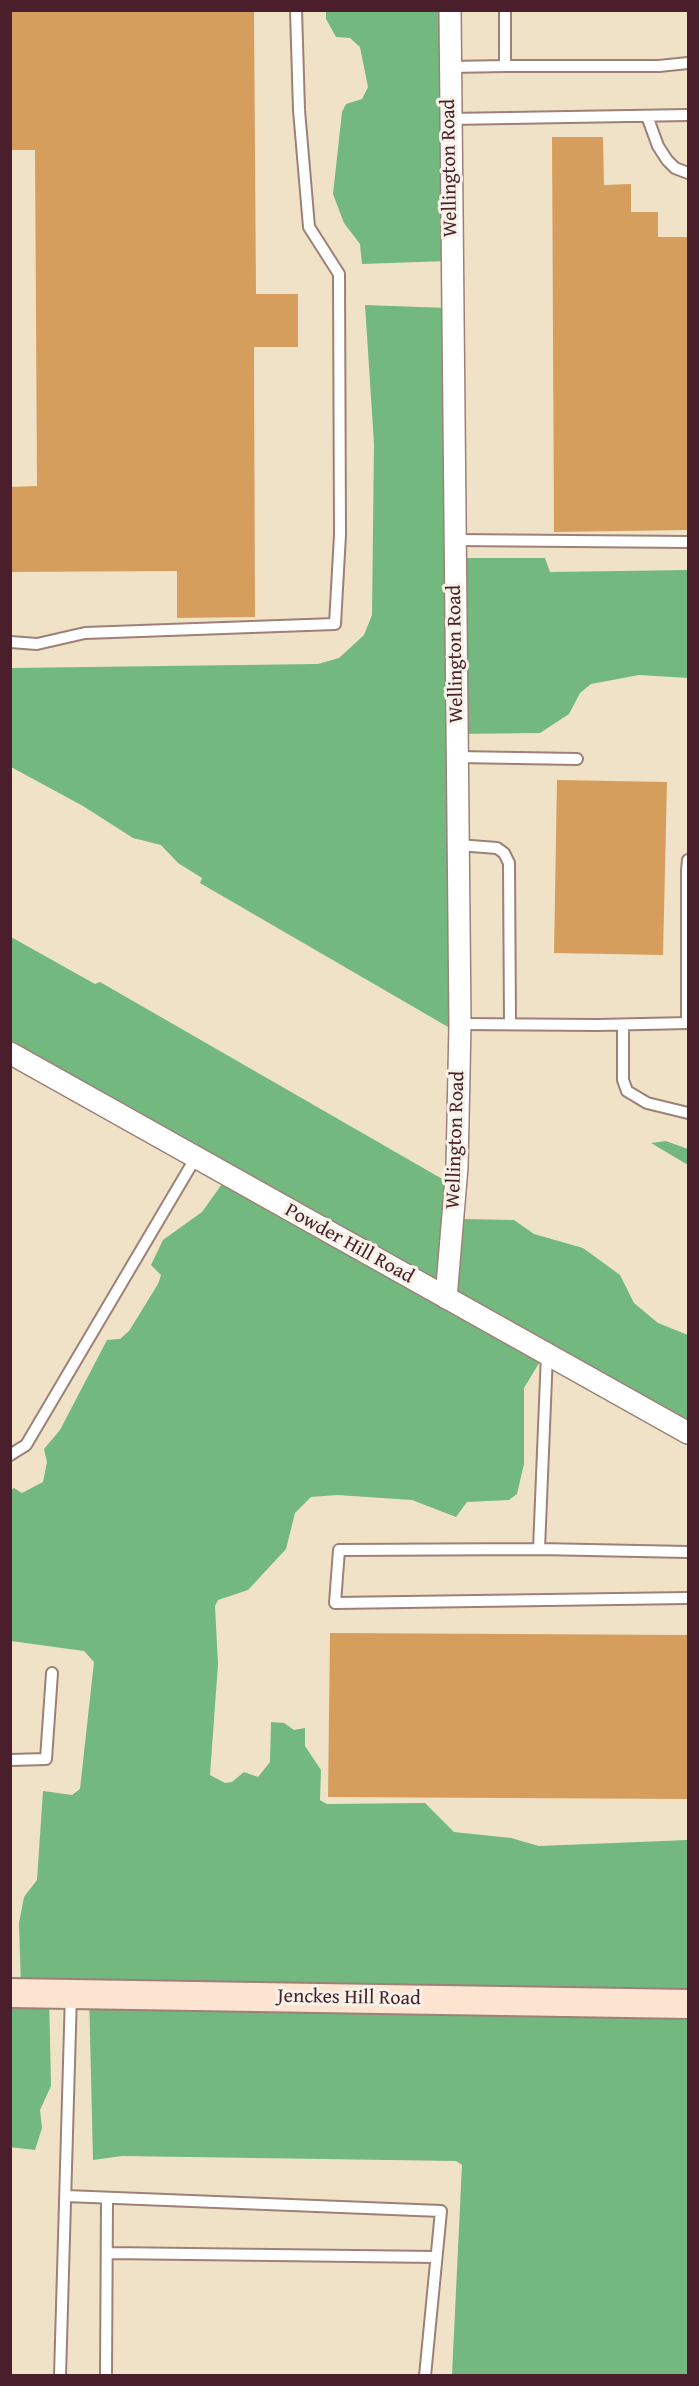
<!DOCTYPE html>
<style>
body{margin:0}
#map{position:relative;width:699px;height:2386px;overflow:hidden;background:#f0e2c6;font-family:"Gentium Book Plus",serif}
canvas{display:block}
.frame{position:absolute;inset:0;border:12px solid #4a1f2b;pointer-events:none}
</style>
<div id="map">
<canvas width="699" height="2386"></canvas>
<div class="frame"></div>
</div>
<script>
const ctx = document.querySelector('canvas').getContext('2d');
ctx.lineJoin = 'round';
function fill(path, color) {
  ctx.fillStyle = color;
  ctx.fill(path, 'evenodd');
}
function shape(rows) {
  const path = new Path2D();
  for (const r of rows) {
    path.moveTo(r[0], r[1]);
    for (let i = 2; i < r.length; i += 2) path.lineTo(r[i], r[i + 1]);
  }
  return path;
}
function strokePath(path, color, width, dash) {
  ctx.strokeStyle = color;
  ctx.lineWidth = width;
  ctx.lineCap = dash ? 'butt' : 'round';
  ctx.setLineDash(dash || []);
  ctx.stroke(path);
}
function write(font, color, halo, rows, align = 'center') {
  ctx.font = font + ' "Gentium Book Plus",serif';
  ctx.lineWidth = 6;
  ctx.setLineDash([]);
  ctx.textBaseline = 'middle';
  ctx.strokeStyle = halo;
  ctx.fillStyle = color;
  for (const [text, x, y, turn = 0] of rows) {
    ctx.save();
    ctx.translate(x, y);
    ctx.rotate((+turn || 0) * Math.PI / 180);
    ctx.textAlign = isNaN(turn) ? turn : align;
    if (halo) ctx.strokeText(text, 0, 0);
    ctx.fillText(text, 0, 0);
    ctx.restore();
  }
}
fill(shape([
 [326,11,447,11,447,261,362,264,360,244,344,223,333,194,342,112,346,104,362,99,368,87,360,47,350,38,336,37,326,19],
 [365,305,447,308,455,558,545,558,550,572,688,570,688,678,639,675,591,684,580,693,569,714,540,733,455,734,455,1031,200,883,202,878,178,863,161,845,133,838,83,806,11,767,11,668,318,664,339,658,364,635,372,615,374,444],
 [11,937,95,984,100,982,451,1184,463,1219,514,1220,534,1234,583,1248,620,1275,634,1303,658,1323,688,1335,688,1433,544,1355,524,1388,524,1464,517,1494,509,1500,467,1502,456,1517,412,1500,337,1495,311,1497,295,1513,286,1549,248,1590,218,1600,215,1606,218,1664,210,1775,225,1783,232,1782,244,1772,258,1777,270,1762,271,1722,284,1723,294,1730,305,1728,305,1746,321,1770,320,1800,327,1804,425,1803,454,1832,511,1838,539,1846,688,1840,688,2375,452,2375,462,2165,456,2161,122,2156,93,2160,89,1992,49,1993,51,2086,40,2110,42,2128,35,2150,10,2147,10,1990,21,1986,19,1923,24,1897,37,1880,43,1791,72,1795,80,1789,94,1662,84,1651,11,1641,11,1490,14,1488,22,1493,43,1482,47,1462,44,1449,60,1430,107,1340,120,1339,129,1331,158,1284,161,1275,151,1265,163,1240,202,1212,227,1177,11,1053],
 [666,1141,688,1149,688,1165,651,1143]
]), '#73b87e');
fill(shape([
 [10,10,254,10,256,294,298,294,298,347,254,347,255,617,177,618,177,571,10,572,10,487,37,486,35,150,10,150],
 [552,137,603,137,604,185,631,184,631,212,658,212,658,237,688,237,688,530,554,532],
 [557,780,667,782,663,955,554,953],
 [330,1633,688,1635,688,1799,328,1797]
]), '#d69e5d');
const service = shape([
 [505,66,659,66,688,63],
 [450,67,505,66,505,10],
 [647,116,658,146,667,160,675,168,688,173],
 [450,119,688,115],
 [454,540,688,542],
 [10,642,37,644,85,633,335,624,340,535,339,274,309,227,299,110,296,10],
 [457,757,577,759],
 [458,845,497,848,504,853,509,863,510,1024],
 [687,1023,687,870,688,860],
 [460,1024,598,1025,688,1023],
 [623,1025,623,1080,627,1091,647,1103,688,1113],
 [547,1354,539,1549,339,1550,335,1603,688,1598],
 [10,1455,26,1445,196,1157],
 [539,1549,688,1552],
 [10,1760,46,1759,52,1673],
 [66,2196,441,2211,425,2376],
 [108,2253,436,2257],
 [60,2376,71,1994],
 [106,2376,107,2198]
]);
const minor = shape([
 [10,1053,688,1433],
 [446,1298,457,1167,460,1024,450,10]
]);
const secondary = shape([
 [10,1993,688,2004]
]);
strokePath(service, '#9d8078', 14);
strokePath(minor, '#9d8078', 24);
strokePath(secondary, '#9d8078', 32);
strokePath(service, '#fff', 10);
strokePath(minor, '#fff', 21);
strokePath(secondary, '#fde4d1', 28);
write('20px', '#4a1f2b', '#f7f3e8', [
 ["Wellington Road",450,168,-91],
 ["Wellington Road",456,654,-91],
 ["Wellington Road",456,1140,-88],
 ["Powder Hill Road",349,1244,29],
 ["Jenckes Hill Road",349,1998,1]
]);
</script>
